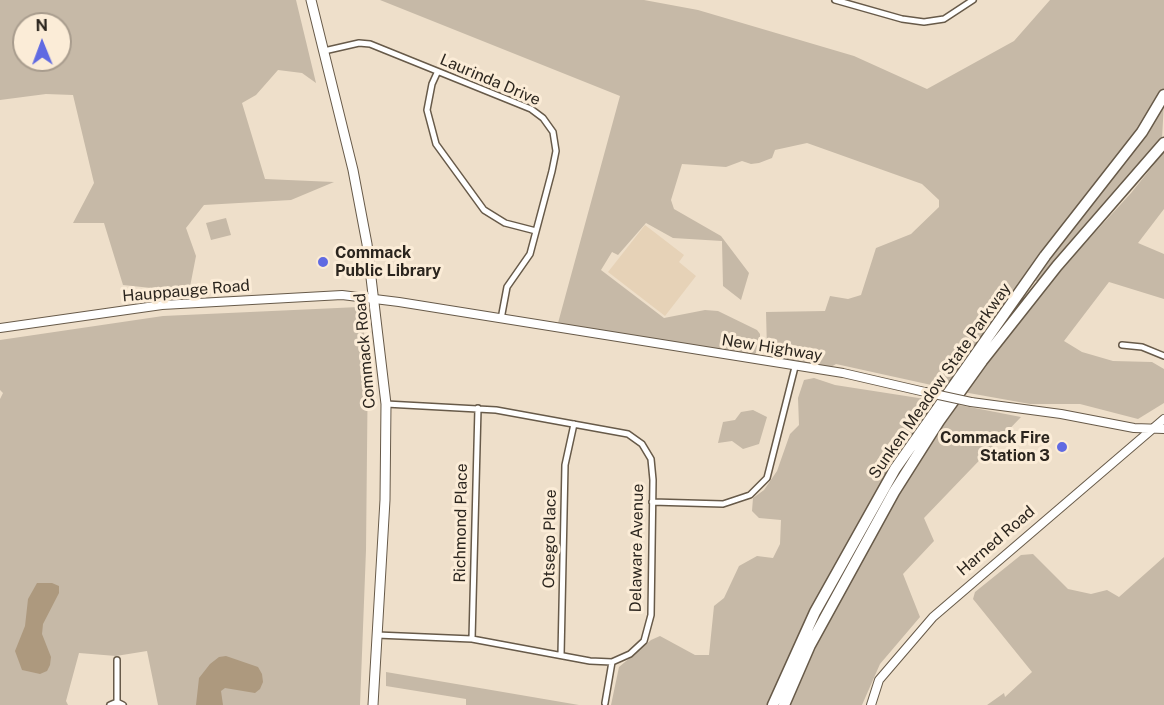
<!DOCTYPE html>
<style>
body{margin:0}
#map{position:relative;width:1164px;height:705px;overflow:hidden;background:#eedfca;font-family:"Public Sans",sans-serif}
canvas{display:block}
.north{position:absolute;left:12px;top:12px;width:60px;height:60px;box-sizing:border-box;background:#fbecd7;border:2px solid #a89c8d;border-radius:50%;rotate:359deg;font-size:16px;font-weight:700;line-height:24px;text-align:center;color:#2b251e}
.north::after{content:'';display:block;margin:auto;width:21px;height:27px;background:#606ae2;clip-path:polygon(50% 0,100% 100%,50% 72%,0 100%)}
</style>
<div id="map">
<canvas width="1164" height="705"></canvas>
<div class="north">N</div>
</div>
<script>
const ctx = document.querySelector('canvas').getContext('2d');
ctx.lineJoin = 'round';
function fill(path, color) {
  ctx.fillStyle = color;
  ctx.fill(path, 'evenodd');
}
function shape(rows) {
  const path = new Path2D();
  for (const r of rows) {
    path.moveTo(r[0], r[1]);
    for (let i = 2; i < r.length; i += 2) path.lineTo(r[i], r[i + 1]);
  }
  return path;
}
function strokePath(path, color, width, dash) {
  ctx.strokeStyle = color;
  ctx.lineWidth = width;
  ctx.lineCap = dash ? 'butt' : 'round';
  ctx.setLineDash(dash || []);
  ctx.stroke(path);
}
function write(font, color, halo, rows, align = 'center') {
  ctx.font = font + ' "Public Sans",sans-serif';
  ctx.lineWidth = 6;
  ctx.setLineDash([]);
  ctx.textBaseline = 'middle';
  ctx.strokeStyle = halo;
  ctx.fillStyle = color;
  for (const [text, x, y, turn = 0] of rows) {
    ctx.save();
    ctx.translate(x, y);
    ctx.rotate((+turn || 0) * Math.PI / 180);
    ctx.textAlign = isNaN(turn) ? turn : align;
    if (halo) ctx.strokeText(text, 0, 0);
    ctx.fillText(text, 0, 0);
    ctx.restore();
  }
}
fill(shape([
 [645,225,684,255,679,262,696,276,665,316,608,272]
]), '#e6d2b7');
fill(shape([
 [0,0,296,0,316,83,302,73,278,70,256,95,242,103,265,179,334,182,291,200,204,205,186,228,196,256,189,292,123,285,104,223,73,223,94,183,73,95,46,94,0,100],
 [24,24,60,24,60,60,24,60],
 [380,0,644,0,698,10,854,56,927,89,1014,41,1050,0,1164,0,1164,88,1133,136,945,388,836,364,831,367,773,359,767,350,766,312,825,311,830,296,848,299,861,295,876,248,911,234,939,207,939,200,922,184,807,143,775,150,772,158,759,163,751,164,742,161,726,167,682,164,671,200,674,209,721,236,749,273,741,300,723,286,722,241,673,238,646,223,618,255,612,252,601,270,664,318,705,310,718,311,757,330,760,334,760,346,755,354,746,356,558,323,620,96],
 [1164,102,1162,139,1039,283,1035,280],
 [1164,152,1164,209,1138,243,1164,254,1164,299,1109,282,1064,341,1082,352,1113,361,1152,362,1164,369,1164,403,1138,419,1080,404,1030,404,963,392,1032,301,1131,193],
 [226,218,231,235,211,240,206,223],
 [359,307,368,354,366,550,360,705,158,705,147,651,116,656,79,653,66,701,68,705,0,705,0,399,3,393,0,390,0,340,163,316],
 [814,378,835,385,938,401,769,705,611,705,619,667,651,640,660,636,695,655,709,655,714,606,724,598,739,566,757,556,773,558,780,544,781,520,759,518,752,511,753,498,764,490,777,471,790,434,799,425,798,398,804,380],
 [954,404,1021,417,924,518,934,541,903,574,920,617,880,664,862,705,790,705,822,632,868,545],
 [753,410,767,417,759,444,743,449,732,441,718,443,723,422,735,420,741,412],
 [1033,554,1068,589,1091,594,1107,590,1119,597,1164,557,1164,705,987,705,1004,693,1005,697,1032,672,973,599,975,592,1021,555],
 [386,672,579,705,466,705,466,699,386,686]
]), '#c6b9a7');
fill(shape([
 [37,583,52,583,59,586,59,593,43,624,42,634,51,657,50,665,47,671,40,674,22,670,15,651,25,626,28,599],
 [226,656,258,667,262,674,263,682,260,689,255,693,225,688,221,691,223,705,196,705,199,678,210,664,219,657]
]), '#ad997e');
const street = shape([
 [835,0,902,19,924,22,944,19,973,0],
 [324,51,359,43,370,44,531,109,543,118,553,132,556,151,552,171,530,254,507,287,501,319],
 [437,73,432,84,427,110,436,144,484,210,505,223,536,231],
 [1122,345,1142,347,1164,356],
 [652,502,723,504,750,495,767,478,795,367],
 [377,635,472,639,590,661,612,662,630,654,644,641,651,615,653,480,651,459,642,444,628,434,496,410,386,404],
 [472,639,478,408],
 [561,655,565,465,574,424],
 [117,702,117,660],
 [605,703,612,662],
 [110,705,117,702,123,705]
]);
const secondary = shape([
 [0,328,162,305,342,295,399,302,843,373,925,392],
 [971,402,1061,414,1134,428,1164,429],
 [871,705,879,680,933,617,1164,419]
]);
const primary = shape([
 [311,0,353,170,367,244,386,404,385,500,373,705]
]);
const highway = shape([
 [773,705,815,612,895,469,1045,256,1142,132,1164,95],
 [784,705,810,645,894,492,939,421,982,361,1057,266,1164,143]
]);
strokePath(street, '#675a49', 8);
strokePath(secondary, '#675a49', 10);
strokePath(primary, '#675a49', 11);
strokePath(highway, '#675a49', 13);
strokePath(street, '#fff', 5);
strokePath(secondary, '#fff', 8);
strokePath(primary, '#fff', 9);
strokePath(highway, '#fff', 10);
const secondaryBridge = shape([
 [925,392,971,402]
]);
strokePath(secondaryBridge, '#675a49', 10, []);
strokePath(secondaryBridge, '#fff', 8);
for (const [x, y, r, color] of [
 [323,262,6,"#606ae2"],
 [1062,447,6,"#606ae2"]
]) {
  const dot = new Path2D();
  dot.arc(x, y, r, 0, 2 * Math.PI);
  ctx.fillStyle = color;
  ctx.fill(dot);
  strokePath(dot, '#fbecd7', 2);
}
write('16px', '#2b251e', '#fbecd7', [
 ["Laurinda Drive",490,80,23],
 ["Hauppauge Road",186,291,-5],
 ["New Highway",772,348,9],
 ["Commack Road",365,351,-95],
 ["Sunken Meadow State Parkway",940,381,-55],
 ["Richmond Place",461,523,-89],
 ["Otsego Place",550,539,-89],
 ["Harned Road",996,541,-41],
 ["Delaware Avenue",637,548,-89]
]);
write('bold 16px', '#2b251e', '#fbecd7', [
 ["Commack",335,253],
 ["Public Library",335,271],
 ["Commack Fire",1050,438,"right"],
 ["Station 3",1050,456,"right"]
], 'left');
</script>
